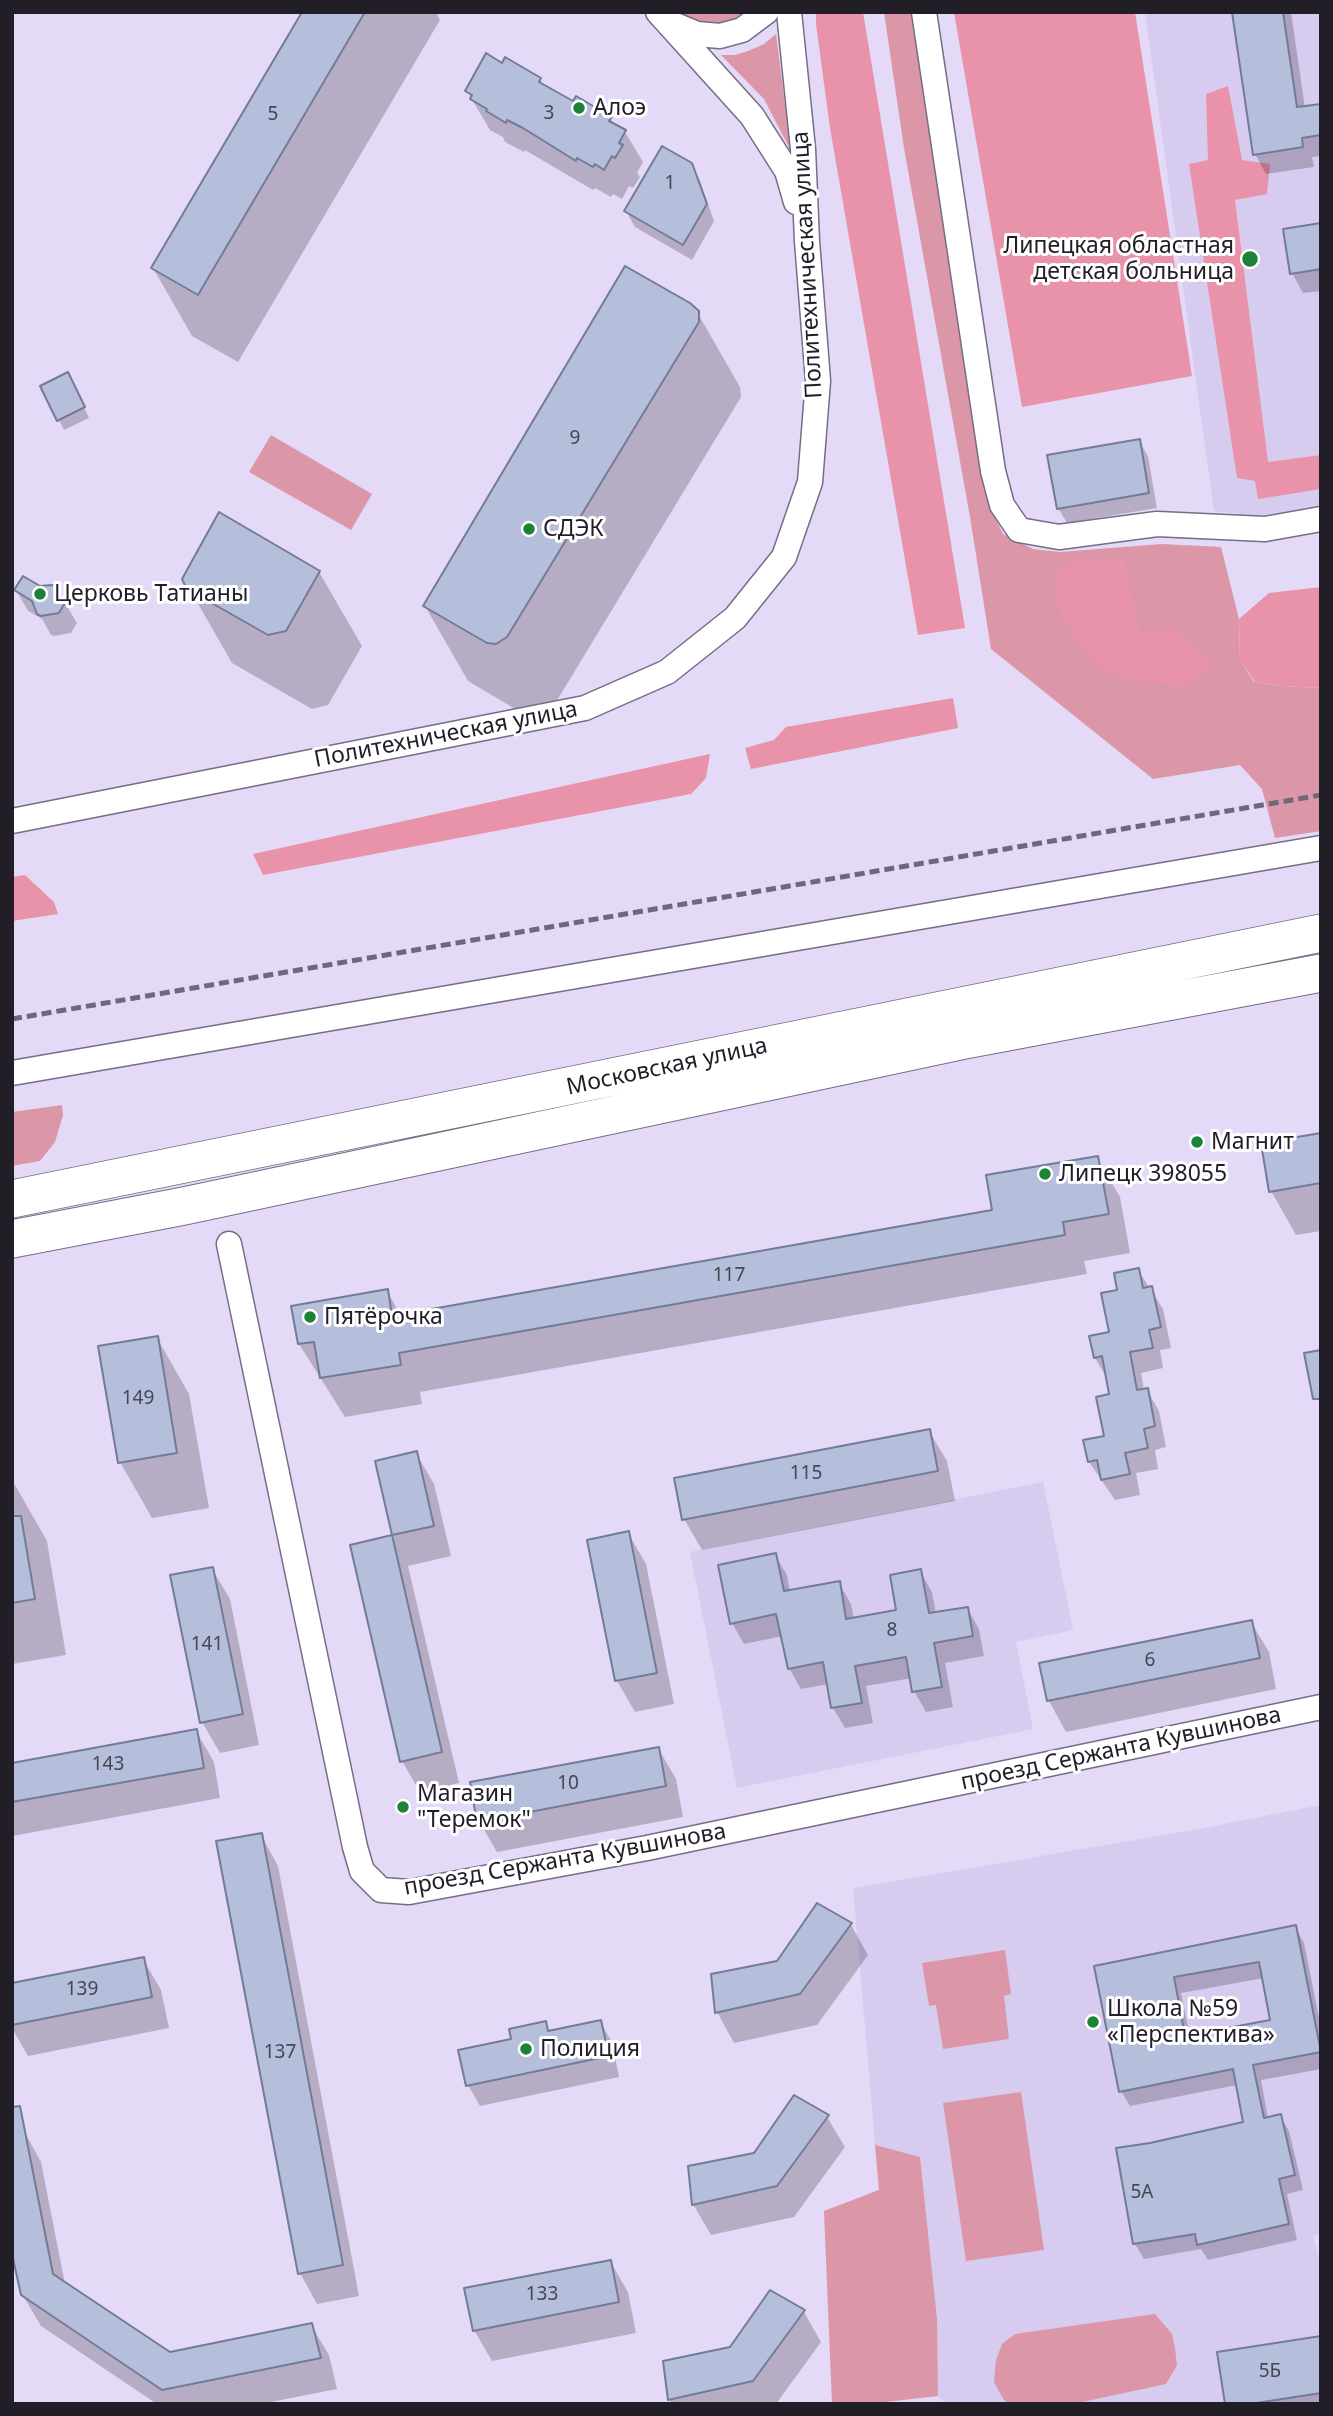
<!DOCTYPE html>
<meta charset="utf-8">
<style>
body{margin:0}
#map{position:relative;width:1333px;height:2416px;overflow:hidden;background:#e4d9f7;font-family:"Noto Sans",sans-serif}
canvas{display:block}
.frame{position:absolute;inset:0;border:14px solid #221e28;pointer-events:none}
</style>
<div id="map">
<canvas width="1333" height="2416"></canvas>
<div class="frame"></div>
</div>
<script>
const ctx = document.querySelector('canvas').getContext('2d');
ctx.lineJoin = 'round';
function fill(path, color) {
  ctx.fillStyle = color;
  ctx.fill(path, 'evenodd');
}
function shape(rows) {
  const path = new Path2D();
  for (const r of rows) {
    path.moveTo(r[0], r[1]);
    for (let i = 2; i < r.length; i += 2) path.lineTo(r[i], r[i + 1]);
  }
  return path;
}
function strokePath(path, color, width, dash) {
  ctx.strokeStyle = color;
  ctx.lineWidth = width;
  ctx.lineCap = dash ? 'butt' : 'round';
  ctx.setLineDash(dash || []);
  ctx.stroke(path);
}
function write(font, color, halo, rows, align = 'center') {
  ctx.font = font + ' "Noto Sans",sans-serif';
  ctx.lineWidth = 6;
  ctx.setLineDash([]);
  ctx.textBaseline = 'middle';
  ctx.strokeStyle = halo;
  ctx.fillStyle = color;
  for (const [text, x, y, turn = 0] of rows) {
    ctx.save();
    ctx.translate(x, y);
    ctx.rotate((+turn || 0) * Math.PI / 180);
    ctx.textAlign = isNaN(turn) ? turn : align;
    if (halo) ctx.strokeText(text, 0, 0);
    ctx.fillText(text, 0, 0);
    ctx.restore();
  }
}
fill(shape([
 [1145,12,1321,12,1321,506,1258,516,1214,511],
 [1043,1482,1073,1630,1016,1642,1033,1729,737,1788,690,1552],
 [1321,1805,1321,2234,1313,2236,1321,2266,1321,2404,946,2404,938,2396,868,2404,832,2404,824,2211,879,2190,853,1888,1194,1830]
]), '#d8cbf0');
fill(shape([
 [677,12,753,12,716,26,698,24],
 [884,12,914,12,993,513,1003,534,1033,549,1060,552,1162,544,1221,547,1239,619,1240,660,1254,682,1283,686,1321,688,1321,831,1275,838,1262,789,1240,765,1153,779,991,649,970,517,904,148],
 [776,34,791,151,764,99,721,55,735,55,748,51,764,44],
 [271,435,372,494,351,530,249,472],
 [62,1105,63,1115,55,1142,40,1161,12,1166,12,1112],
 [1005,1950,1011,1994,1004,1996,1009,2039,943,2049,936,2005,929,2006,922,1963],
 [1021,2092,1044,2250,966,2261,943,2103],
 [875,2145,920,2157,937,2319,938,2396,868,2404,832,2404,824,2211,879,2190],
 [1155,2314,1172,2334,1175,2348,1177,2365,1166,2384,1073,2404,1010,2404,1004,2400,994,2382,996,2360,1002,2344,1015,2334]
]), '#db96a7');
fill(shape([
 [816,12,863,12,965,628,918,635,830,128,816,24],
 [954,12,1135,12,1192,376,1022,407],
 [1228,86,1242,160,1270,164,1267,194,1235,200,1268,462,1321,455,1321,489,1258,499,1255,481,1237,478,1189,164,1208,160,1206,94],
 [1076,559,1124,559,1140,632,1172,628,1217,665,1184,687,1135,680,1103,672,1074,638,1054,601,1056,572],
 [1321,587,1321,688,1283,686,1255,682,1240,660,1239,619,1269,593],
 [953,698,958,728,751,769,745,748,774,740,786,727],
 [710,754,706,778,691,794,263,875,253,854],
 [25,875,54,902,58,914,12,921,12,877]
]), '#e893a9');
fill(shape([
 [304,12,436,12,440,20,238,362,192,336,153,268],
 [1234,12,1291,12,1305,108,1321,106,1321,156,1312,157,1314,167,1266,174,1255,154],
 [503,65,540,79,544,87,573,104,610,118,615,126,625,132,643,162,637,173,640,177,633,188,629,186,622,199,613,194,611,197,595,188,593,190,525,150,524,152,505,142,503,137,490,130,467,91],
 [691,165,700,181,714,221,692,260,635,227,626,211],
 [1321,225,1321,291,1303,293,1292,273],
 [697,312,740,387,741,397,550,712,517,710,468,681,425,606],
 [73,384,89,418,64,430,59,420],
 [1139,441,1148,456,1157,508,1067,523,1058,508],
 [319,572,362,646,328,705,312,709,232,663,189,588],
 [39,587,56,588,77,623,71,633,54,636,51,635,42,619,28,611,16,590],
 [1321,1134,1321,1231,1296,1235,1271,1191],
 [1097,1158,1120,1197,1130,1253,1084,1261,1087,1274,420,1392,422,1404,345,1417,299,1344,387,1291,401,1316,994,1211],
 [1138,1270,1163,1309,1171,1348,1160,1350,1163,1368,1141,1373,1144,1390,1147,1390,1159,1411,1166,1447,1155,1450,1158,1469,1136,1473,1140,1495,1115,1500,1089,1462,1106,1437,1112,1395,1107,1378,1095,1358,1111,1333,1119,1291],
 [157,1338,189,1394,209,1508,152,1518,120,1462],
 [929,1431,947,1461,955,1501,702,1550,684,1519],
 [416,1453,434,1484,451,1556,408,1566,459,1783,420,1792,402,1761,352,1546,394,1537,377,1463],
 [12,1485,15,1485,47,1541,66,1655,12,1664],
 [628,1533,646,1564,674,1704,635,1712,617,1681,589,1541],
 [775,1555,787,1575,790,1592,839,1583,851,1604,854,1619,898,1611,920,1571,932,1592,936,1614,967,1608,979,1629,984,1656,945,1663,953,1707,926,1712,914,1691,912,1678,866,1686,873,1723,845,1728,833,1708,829,1684,801,1689,789,1668,783,1636,744,1644,732,1623],
 [212,1569,230,1599,259,1745,220,1753,202,1722],
 [1251,1622,1269,1652,1276,1689,1066,1732,1049,1701,1041,1664],
 [196,1731,214,1762,220,1798,12,1836,12,1764],
 [658,1748,676,1779,683,1817,497,1852,479,1821],
 [261,1835,278,1866,359,2296,317,2304,300,2273],
 [818,1905,851,1925,868,1955,817,2025,734,2043,717,2012,778,1962],
 [1295,1927,1304,1943,1321,2028,1321,2069,1261,2080,1268,2118,1280,2116,1289,2131,1303,2190,1287,2194,1297,2240,1208,2260,1201,2249,1144,2259,1135,2244,1151,2145,1245,2124,1237,2085,1130,2106,1121,2091,1096,1967],
 [1264,1978,1272,2022,1190,2037,1181,1993],
 [143,1959,161,1990,169,2028,28,2056,12,2028,12,1985],
 [600,2022,612,2042,619,2077,480,2106,468,2085,513,2040,545,2023,550,2032],
 [827,2117,845,2147,794,2217,711,2235,693,2204,755,2154],
 [24,2131,41,2162,65,2284,169,2354,311,2325,329,2355,337,2389,261,2404,157,2404,41,2326,22,2294],
 [610,2261,628,2292,636,2333,492,2361,474,2330],
 [804,2312,821,2342,776,2404,672,2404,669,2399,731,2349],
 [1321,2337,1321,2404,1227,2404]
]), '#0003');
const building = shape([
 [302,12,365,12,198,295,151,268,302,12],
 [1232,12,1283,12,1297,107,1321,104,1321,135,1302,138,1303,147,1253,155,1232,12],
 [486,53,502,63,505,57,541,78,539,82,573,101,576,96,612,117,609,121,626,130,619,143,623,145,615,158,612,156,604,170,595,164,593,167,577,158,576,161,523,128,507,120,506,123,486,111,487,109,470,99,472,95,465,91,486,53],
 [662,146,692,163,707,204,683,245,624,211,662,146],
 [1321,223,1321,269,1290,274,1283,229,1321,223],
 [625,266,690,303,699,311,699,322,507,637,496,644,487,643,423,606,625,266],
 [68,372,85,407,57,421,40,386,68,372],
 [1140,439,1149,493,1057,509,1047,455,1140,439],
 [219,512,320,571,286,631,268,635,187,589,182,579,219,512],
 [23,576,40,586,52,585,57,587,61,598,66,601,59,613,41,616,37,614,32,601,14,590,23,576],
 [1321,1133,1321,1183,1269,1192,1261,1143,1321,1133],
 [1098,1156,1109,1214,1063,1222,1065,1235,399,1353,401,1365,320,1378,314,1342,298,1344,291,1306,388,1289,392,1316,992,1210,986,1175,1098,1156],
 [1139,1268,1143,1288,1152,1286,1161,1327,1149,1330,1153,1348,1130,1352,1137,1390,1148,1388,1155,1426,1144,1429,1148,1448,1125,1453,1130,1474,1101,1480,1097,1460,1088,1462,1083,1440,1104,1436,1096,1397,1109,1394,1102,1356,1094,1358,1089,1336,1109,1332,1101,1293,1117,1290,1114,1273,1139,1268],
 [158,1336,177,1453,118,1463,98,1346,158,1336],
 [1321,1350,1321,1399,1313,1399,1304,1353,1321,1350],
 [930,1429,938,1471,682,1520,674,1478,930,1429],
 [417,1451,434,1526,392,1535,375,1461,417,1451],
 [12,1516,21,1516,35,1599,12,1603,12,1516],
 [629,1531,657,1673,615,1681,587,1540,629,1531],
 [392,1535,442,1752,400,1762,350,1545,392,1535],
 [776,1553,784,1591,840,1581,846,1619,896,1610,890,1575,921,1569,929,1613,968,1607,973,1636,934,1643,942,1687,912,1692,906,1657,855,1666,862,1703,831,1708,823,1662,788,1669,776,1614,730,1624,718,1565,776,1553],
 [213,1567,243,1714,200,1723,170,1575,213,1567],
 [1252,1620,1260,1658,1047,1701,1039,1663,1252,1620],
 [197,1729,204,1768,12,1802,12,1763,197,1729],
 [659,1747,666,1786,477,1822,470,1782,659,1747],
 [262,1833,343,2265,298,2274,216,1841,262,1833],
 [817,1903,852,1923,800,1994,715,2013,711,1974,777,1961,817,1903],
 [1296,1925,1321,2052,1253,2065,1264,2118,1281,2114,1295,2175,1279,2179,1289,2224,1197,2245,1195,2234,1133,2244,1116,2148,1150,2143,1243,2122,1233,2069,1119,2092,1094,1966,1296,1925],
 [1259,1962,1270,2020,1185,2036,1174,1977,1259,1962],
 [144,1957,152,1997,12,2025,12,1983,144,1957],
 [601,2020,609,2056,466,2086,458,2050,511,2039,509,2029,546,2021,548,2031,601,2020],
 [794,2095,829,2115,777,2186,692,2205,688,2166,754,2153,794,2095],
 [20,2106,53,2274,170,2352,312,2323,321,2358,162,2390,21,2295,12,2254,12,2107,20,2106],
 [611,2260,619,2302,473,2331,464,2288,611,2260],
 [770,2290,805,2310,753,2381,668,2400,663,2361,730,2347,770,2290],
 [1321,2336,1321,2393,1250,2404,1225,2404,1217,2352,1321,2336]
]);
fill(building, '#b5bedb');
strokePath(building, '#737b96', 2);
const minor = shape([
 [658,12,752,116,787,171,796,202],
 [924,12,993,471,1002,505,1019,530,1059,537,1157,524,1265,529,1321,519],
 [673,24,697,34,720,36,742,30,766,12],
 [12,821,585,708,667,672,735,618,784,557,810,482,818,381,807,241,803,149,789,12],
 [12,1073,1321,848],
 [229,1244,355,1847,362,1871,381,1890,409,1892,647,1848,1321,1707]
]);
const primary = shape([
 [12,1199,1321,933],
 [12,1239,184,1206,970,1039,1321,973]
]);
strokePath(minor, '#766d87', 27);
strokePath(primary, '#766d87', 39);
strokePath(minor, '#fff', 24);
strokePath(primary, '#fff', 37);
strokePath(shape([
 [12,1019,1321,795]
]), '#6e687a', 5, [10, 5]);
for (const [x, y, r, color] of [
 [579,108,7,"#1b8237"],
 [1250,259,9,"#1b8237"],
 [529,529,7,"#1b8237"],
 [40,594,7,"#1b8237"],
 [1197,1142,7,"#1b8237"],
 [1045,1174,7,"#1b8237"],
 [310,1317,7,"#1b8237"],
 [403,1807,7,"#1b8237"],
 [1093,2022,7,"#1b8237"],
 [526,2049,7,"#1b8237"]
]) {
  const dot = new Path2D();
  dot.arc(x, y, r, 0, 2 * Math.PI);
  ctx.fillStyle = color;
  ctx.fill(dot);
  strokePath(dot, '#fff', 2.5);
}
write('19px', '#474655', null, [
 ["3",549,114],
 ["5",273,115],
 ["1",670,184],
 ["9",575,439],
 ["117",729,1276],
 ["149",138,1399],
 ["115",806,1474],
 ["8",892,1631],
 ["141",207,1645],
 ["6",1150,1661],
 ["143",108,1765],
 ["10",568,1784],
 ["139",82,1990],
 ["137",280,2053],
 ["5А",1142,2193],
 ["133",542,2295],
 ["5Б",1270,2372]
]);
write('23px', '#221e28', '#fff', [
 ["Алоэ",593,108],
 ["Липецкая областная",1234,246,"right"],
 ["детская больница",1234,272,"right"],
 ["СДЭК",543,529],
 ["Церковь Татианы",54,594],
 ["Магнит",1211,1142],
 ["Липецк 398055",1059,1174],
 ["Пятёрочка",324,1317],
 ["Магазин",417,1794],
 ["\"Теремок\"",417,1820],
 ["Школа №59",1107,2009],
 ["«Перспектива»",1107,2035],
 ["Полиция",540,2049]
], 'left');
write('23px', '#221e28', '#fff', [
 ["Политехническая улица",808,265,-93],
 ["Политехническая улица",446,735,-11],
 ["Московская улица",667,1067,-12],
 ["проезд Сержанта Кувшинова",1121,1749,-12],
 ["проезд Сержанта Кувшинова",565,1860,-10]
]);
</script>
